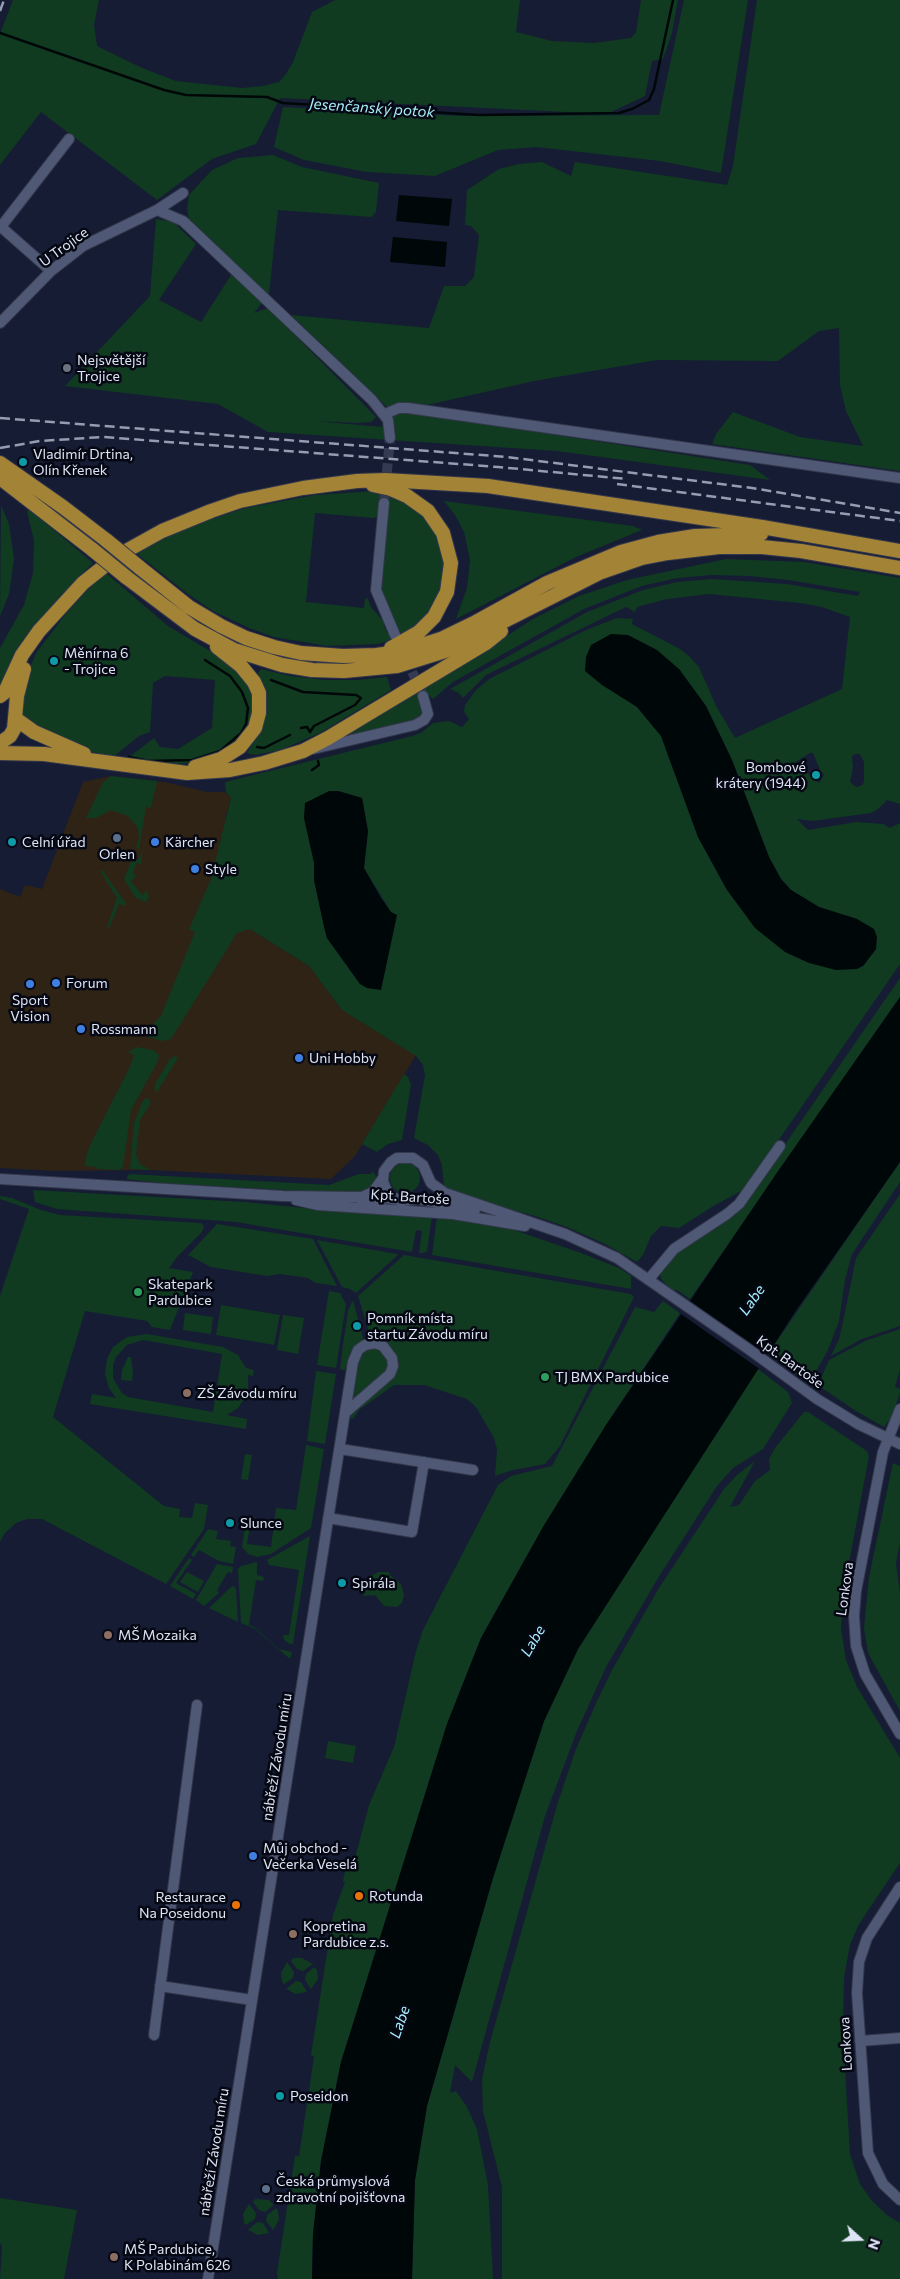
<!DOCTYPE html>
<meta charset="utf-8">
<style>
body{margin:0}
#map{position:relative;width:900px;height:2279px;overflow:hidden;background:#151c34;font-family:Commissioner,sans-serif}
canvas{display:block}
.north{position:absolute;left:835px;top:2214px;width:50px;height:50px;-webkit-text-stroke:4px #050812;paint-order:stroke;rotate:110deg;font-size:14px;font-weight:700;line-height:20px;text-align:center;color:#dee4f5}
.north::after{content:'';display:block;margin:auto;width:18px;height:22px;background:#dee4f5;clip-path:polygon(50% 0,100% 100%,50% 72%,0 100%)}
</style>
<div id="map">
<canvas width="900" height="2279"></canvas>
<div class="north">N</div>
</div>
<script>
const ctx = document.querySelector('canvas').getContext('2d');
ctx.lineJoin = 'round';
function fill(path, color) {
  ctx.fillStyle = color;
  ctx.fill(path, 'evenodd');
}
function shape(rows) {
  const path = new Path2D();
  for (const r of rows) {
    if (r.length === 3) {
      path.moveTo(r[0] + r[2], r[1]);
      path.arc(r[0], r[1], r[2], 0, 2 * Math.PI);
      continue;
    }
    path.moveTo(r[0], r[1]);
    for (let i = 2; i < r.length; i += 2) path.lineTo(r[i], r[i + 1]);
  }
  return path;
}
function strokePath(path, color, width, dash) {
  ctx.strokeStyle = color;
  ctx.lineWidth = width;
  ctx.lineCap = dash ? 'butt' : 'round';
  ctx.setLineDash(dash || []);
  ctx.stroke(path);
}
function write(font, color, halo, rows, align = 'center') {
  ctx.font = font + ' Commissioner,sans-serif';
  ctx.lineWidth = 5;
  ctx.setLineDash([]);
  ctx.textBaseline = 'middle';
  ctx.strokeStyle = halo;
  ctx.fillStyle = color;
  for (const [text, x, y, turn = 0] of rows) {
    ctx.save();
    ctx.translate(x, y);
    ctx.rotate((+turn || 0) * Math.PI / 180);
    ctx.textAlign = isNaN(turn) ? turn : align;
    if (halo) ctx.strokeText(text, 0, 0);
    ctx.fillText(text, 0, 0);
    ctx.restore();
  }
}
fill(shape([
 [111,776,165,782,207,792,224,792,229,795,231,798,225,819,250,929,309,966,342,1010,416,1055,355,1156,331,1179,150,1170,56,1171,0,1168,0,889,20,897,25,885,42,889,83,782]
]), '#2f2315');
fill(shape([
 [13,0,99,0,94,25,97,46,142,68,176,81,242,88,263,86,279,82,286,74,293,62,312,12,335,0,520,0,516,32,552,41,594,43,631,38,636,32,641,0,678,0,672,33,663,59,652,61,645,96,607,114,280,98,256,144,212,159,157,200,41,112,0,165,0,34],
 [684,0,748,0,721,173,660,161,536,147,498,150,435,176,367,172,304,160,274,147,283,107,460,116,659,115],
 [757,0,900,0,900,471,712,444,716,434,733,412,800,437,863,446,846,411,840,385,839,328,819,331,778,361,657,360,534,381,427,405,515,419,517,429,750,465,770,480,557,451,268,432,218,404,65,386,150,296,156,219,173,222,196,244,159,300,201,322,233,272,221,249,189,219,187,208,189,195,212,170,238,158,273,155,302,167,379,183,376,212,371,217,278,210,269,294,254,313,268,308,376,417,371,422,357,423,314,421,382,427,387,407,291,315,429,328,444,286,465,286,474,277,479,235,471,226,465,225,467,190,499,169,519,164,542,162,571,176,575,162,727,185,733,166],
 [375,491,381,491,417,508,434,528,445,558,443,585,425,620,398,639,377,644,327,646,274,637,249,628,213,611,188,594,136,553,193,525,246,508,315,495],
 [315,513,373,518,378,516,380,589,399,632,392,637,387,632,384,626,385,623,371,607,368,599,365,598,364,608,306,602],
 [444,501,633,526,642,530,576,557,456,619,467,588,470,560,464,532,455,515],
 [1,505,9,524,14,559,9,594,0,616],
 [30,510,93,563,58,598,40,620,30,633,0,691,0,648,24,605,33,573,34,541,27,511],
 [726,559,804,562,900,578,900,804,887,800,878,809,871,813,812,821,797,819,808,830,856,822,883,824,890,828,900,823,900,964,745,1189,715,1205,679,1228,661,1226,651,1236,643,1255,637,1262,605,1244,567,1227,532,1215,496,1206,444,1188,442,1165,438,1155,428,1145,414,1138,425,1075,423,1065,416,1056,342,1010,309,966,250,929,237,933,171,1039,162,1041,145,1036,142,1031,143,1025,149,1028,161,1016,195,932,189,929,211,879,231,798,226,792,225,782,412,736,421,733,433,723,449,721,462,727,469,719,464,712,465,705,476,690,489,679,586,630,617,618,633,619,632,624,680,649,690,657,699,667,716,706,735,738,842,689,850,617,822,607,800,603,709,594,667,599,637,607,635,612,626,607,486,675,463,698,459,693,450,689,587,612,643,590,677,582,713,579,787,584,858,596,860,592,788,580,750,576,712,575,677,578,642,586,584,609,453,682,433,699,426,693,419,694,419,702,420,705,423,705,423,712,414,722,346,739,343,736,432,684,533,619,579,596,627,580],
 [679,669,706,706,732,760,769,857,781,879,791,890,819,907,857,919,876,949,863,966,727,890,698,837,661,736,637,707,623,697],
 [810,753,813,753,820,770,824,775,819,783,805,771,786,772,785,769],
 [856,754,860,754,864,762,864,782,861,786,856,787,850,782,853,767,852,756],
 [338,791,362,798,368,831,364,868,391,912,360,984,327,938,314,880,314,863],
 [106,573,168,626,220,657,245,678,253,696,253,718,244,736,223,752,190,763,176,764,128,758,154,738,160,747,178,749,212,728,215,680,165,676,153,683,150,732,139,736,113,757,89,751,46,735,20,716,26,677,36,653,65,615,90,587],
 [261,669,290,676,325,680,357,680,387,677,391,690,320,733,280,750,255,755,247,753,263,727,267,711,266,695,258,673],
 [111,776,157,781,151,808,146,807,139,849,136,847,139,838,138,828,128,816,111,810,96,818,86,818,103,782],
 [142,851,141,864,136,863,133,874,137,875,131,881,142,895,147,891,149,898,145,902,135,897,124,879,132,859,138,860],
 [102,870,125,902,126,906,119,904,109,928,107,927,117,898,100,871],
 [900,978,900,997,690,1299,677,1290,672,1290,661,1279,660,1273,667,1260,748,1198],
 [137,1047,153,1050,159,1055,158,1061,131,1110,123,1166,120,1170,98,1169,96,1167,85,1166,86,1156,92,1141,129,1069,134,1055,128,1052],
 [175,1056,178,1058,157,1092,155,1092,155,1084,170,1059],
 [404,1074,408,1077,411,1085,402,1140,388,1144,377,1152,362,1144],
 [148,1098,151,1103,140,1120,136,1154,140,1164,150,1170,130,1169,134,1123,141,1105,144,1099],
 [900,1162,900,1182,852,1254,845,1280,839,1321,828,1350,813,1377,810,1380,802,1379,768,1354],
 [405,1178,15],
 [373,1171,377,1178,371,1188,354,1194,162,1183,126,1179,129,1174,329,1185,359,1174,371,1174],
 [33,1190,245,1202,333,1211,432,1216,427,1251,423,1253,419,1253,422,1231,416,1230,412,1252,236,1222,57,1209,35,1202],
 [900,1194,900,1326,862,1339,831,1356,839,1339,843,1322,856,1258],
 [0,1196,12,1198,41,1210,60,1215,201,1223,204,1226,202,1232,177,1257,169,1268,193,1272,170,1330,152,1327,147,1321,85,1311,53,1417,164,1506,180,1509,179,1517,192,1518,195,1503,208,1505,204,1529,166,1584,42,1519,27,1519,16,1523,4,1534,0,1542,0,1296,29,1209,0,1199],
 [437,1217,514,1230,581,1253,619,1268,631,1276,631,1289,432,1255],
 [217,1224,313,1239,337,1286,315,1283,308,1278,280,1274,267,1276,211,1267,188,1255],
 [317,1240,397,1254,398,1255,356,1293,350,1289,342,1287],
 [404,1255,631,1294,634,1297,560,1446,545,1464,513,1470,495,1476,497,1449,494,1438,476,1407,467,1399,424,1385,394,1385,359,1410,353,1419,350,1418,352,1413,394,1374,379,1340,369,1332,358,1296],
 [329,1291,340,1293,346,1304,336,1368,317,1365],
 [353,1300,363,1338,350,1354,347,1367,344,1370,340,1369,343,1345,348,1311],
 [663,1301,680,1313,606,1425,543,1527,481,1638,447,1724,341,2062,321,2161,313,2234,312,2279,278,2279,277,2273,295,2156,299,2156,307,2103,305,2103,305,2098,308,2098,314,2056,311,2055,333,1915,345,1882,343,1881,346,1867,354,1862,369,1805,394,1747,416,1651,423,1630,498,1485,511,1476,552,1466,635,1307,654,1312],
 [221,1305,280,1315,274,1345,216,1335],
 [185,1313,213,1317,211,1334,183,1330],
 [283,1315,304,1318,298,1354,277,1350],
 [900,1329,900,1369,895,1387,900,1389,900,1393,892,1416,884,1427,856,1411,822,1388,822,1376,829,1360,865,1341],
 [147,1334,223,1347,238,1355,246,1368,254,1370,253,1376,248,1375,248,1389,244,1399,238,1408,227,1415,247,1419,246,1429,90,1404,92,1394,116,1398,109,1388,105,1374,107,1359,113,1347,127,1337],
 [143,1340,222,1354,213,1412,128,1397,122,1393,113,1378,113,1365,116,1357,127,1345],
 [373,1348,381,1351,388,1360,387,1370,353,1400,351,1400,357,1358,365,1350],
 [128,1357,131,1357,133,1372,132,1381,121,1380,122,1370],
 [758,1369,788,1392,792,1403,763,1449,733,1468,717,1486,658,1578,606,1667,577,1731,545,1816,472,2082,455,2065,450,2093,456,2091,467,2107,477,2129,488,2185,493,2279,412,2279,415,2180,427,2106,493,1878,544,1721,578,1649],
 [316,1371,336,1374,325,1444,307,1441],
 [804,1412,808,1412,867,1451,869,1456,843,1595,841,1629,846,1660,857,1687,900,1758,900,1863,859,1924,850,1945,844,1977,843,2034,850,2154,860,2184,872,2201,887,2215,900,2223,900,2279,502,2279,502,2187,483,2111,482,2079,490,2042,558,1802,576,1749,597,1701,612,1670,659,1588,724,1489,737,1475,755,1461,730,1507,739,1505,755,1481,770,1470,769,1459,775,1448],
 [306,1445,324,1449,311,1528,271,1554,257,1557,248,1554,242,1547,246,1519,251,1520,247,1544,271,1547,276,1508,296,1510],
 [245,1454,252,1455,248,1480,241,1479],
 [893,1463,900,1466,900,1542,896,1563,900,1595,900,1711,868,1653,864,1628,869,1577],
 [208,1529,218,1531,216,1539,231,1541,230,1546,236,1547,233,1564,219,1561,199,1550,194,1557,191,1555],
 [310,1536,293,1644,290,1644,284,1640,283,1635,289,1635,299,1570,269,1565,267,1560],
 [189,1558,192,1560,176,1583,196,1594,193,1599,170,1586],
 [257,1562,257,1575,264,1577,263,1581,256,1580,249,1625,253,1626,279,1649,292,1652,290,1659,254,1628,241,1623,238,1569,241,1566],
 [217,1564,233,1567,232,1573,228,1572,217,1590,219,1593,204,1606,196,1600],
 [187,1572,204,1581,198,1592,180,1582],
 [378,1572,389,1572,390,1575,401,1584,404,1595,402,1603,397,1607,384,1606,375,1595,363,1596,367,1579],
 [231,1587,234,1586,236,1589,238,1622,209,1608],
 [328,1741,356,1746,353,1763,325,1758],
 [293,1958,302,1958,313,1964,303,1971,297,1969,291,1961],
 [287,1962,294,1972,293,1978,284,1984,282,1982,281,1973],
 [314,1967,317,1970,318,1979,311,1989,305,1980,306,1974],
 [296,1981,301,1982,307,1992,296,1994,286,1989],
 [0,2198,77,2210,64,2279,0,2279,2,2246,0,2243],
 [255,2199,269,2200,274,2205,265,2212,259,2210,253,2202],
 [249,2204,256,2213,255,2219,246,2225,244,2223,243,2214],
 [276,2208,278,2211,279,2220,273,2230,266,2221,267,2215],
 [257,2222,263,2223,269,2233,258,2235,248,2230]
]), '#103b21');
fill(shape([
 [399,195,452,199,449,226,396,221],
 [393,237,447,242,445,267,390,262],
 [611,634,628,635,657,650,679,669,706,706,732,760,769,857,781,879,791,890,819,907,857,919,874,929,877,937,876,949,863,966,857,969,836,970,809,963,785,952,755,928,727,890,698,837,661,736,637,707,602,685,585,671,586,657,591,645],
 [329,791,338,791,362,798,368,831,364,868,381,898,391,912,397,915,381,990,367,988,360,984,327,938,324,927,314,880,314,863,304,818,305,803],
 [900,997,900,1162,795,1312,578,1649,544,1721,493,1878,427,2106,415,2180,412,2279,312,2279,313,2234,321,2161,341,2062,447,1724,481,1638,543,1527,606,1425,776,1174]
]), '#000708');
fill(shape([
 [687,1299,769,1356,761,1370,678,1312]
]), '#151c34');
strokePath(shape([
 [0,33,164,90,186,95,267,97,283,103,479,115,619,113,632,109,649,100,654,89,673,0],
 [205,660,230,676,242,692,248,708,246,724,240,735],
 [271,680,303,692,356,695,361,698,355,705,314,726,310,732,307,727,301,728],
 [257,747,264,748,290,735],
 [129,757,149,761,192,760,220,751,240,734],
 [312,770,319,765,318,761]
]), '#000708', 2.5);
strokePath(shape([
 [384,503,390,438],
 [406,658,423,696]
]), '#333a51', 10, [10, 5]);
const minor = shape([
 [157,210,183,221,372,400,388,420,390,438],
 [1,227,51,271],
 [0,228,69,139],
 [0,323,51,271,83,246,157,210,183,193],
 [385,414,399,408,408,408,900,478],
 [384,503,376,590,395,635],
 [313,749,415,725,424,720,428,714,423,696],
 [0,1179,283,1196,353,1197,362,1197,373,1192,383,1178],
 [296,1200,318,1205,453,1214,525,1226],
 [399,1200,391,1196,386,1189,383,1181,384,1171,391,1162,397,1158,413,1158,423,1165,431,1183,445,1193,565,1234,617,1258,747,1348,817,1399,858,1424,900,1444],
 [362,1203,387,1198,403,1201,418,1199,475,1210],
 [649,1279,674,1249,727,1214,739,1204,780,1146],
 [900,1409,883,1452,856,1591,854,1616,856,1646,865,1674,900,1734],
 [340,1449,473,1470],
 [328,1518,412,1532,424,1462],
 [900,1887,867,1938,859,1962,857,1993,868,2153,883,2184,900,2200],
 [160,1986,252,2000],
 [154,2035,197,1705],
 [860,2041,900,2038],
 [208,2279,353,1362,358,1350,365,1345,375,1343,383,1346,392,1358,393,1366,390,1374,345,1413]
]);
const primary = shape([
 [0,463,63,507,106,540],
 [0,478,93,550],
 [373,485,391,489,407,496,428,511,443,533,451,563,447,592,434,617,419,632,391,648],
 [139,567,189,607,221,626,246,638,274,647,301,653,343,656,376,655,400,652,441,639,476,622,547,583,621,552,658,542,695,536,761,534],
 [126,577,195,629,234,650,282,665,312,670,344,671,397,666,445,651,599,573,642,558,668,553,719,547,762,547,801,551,900,568],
 [0,696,5,692,22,655,39,631,83,583,117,556,162,531,211,511,240,501,303,488,357,481,385,480,488,486,762,527,900,551],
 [16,719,34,732,84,754],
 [0,743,10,736,14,729,17,696,24,669],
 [0,753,44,754,187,773,230,770,264,763,303,751,328,738,486,643,501,631],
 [195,767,221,759,240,747,255,728,259,713,259,693,254,682,241,666,217,647]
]);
strokePath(minor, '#33374b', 12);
strokePath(primary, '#33374b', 16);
strokePath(minor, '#4f5874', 10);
strokePath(primary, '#a38336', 14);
strokePath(shape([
 [0,11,4,0],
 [0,418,507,457,752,488,900,513],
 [0,448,40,441,103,437,498,467,627,479],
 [617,484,900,521]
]), '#969db0', 2.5, [10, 5]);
const primaryBridge = shape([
 [106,540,139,567],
 [93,550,126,577]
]);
strokePath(primaryBridge, '#33374b', 16, []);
strokePath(primaryBridge, '#a38336', 14);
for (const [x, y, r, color] of [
 [67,368,5,"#6b7280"],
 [23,462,5,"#0f9aa8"],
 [54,661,5,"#0f9aa8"],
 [816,775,5,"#0f9aa8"],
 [117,838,5,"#5c6f8a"],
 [12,842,5,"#0f9aa8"],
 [155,842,5,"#3f7fe0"],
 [195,869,5,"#3f7fe0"],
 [56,983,5,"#3f7fe0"],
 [30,984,5,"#3f7fe0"],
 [81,1029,5,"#3f7fe0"],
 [299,1058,5,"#3f7fe0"],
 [138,1292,5,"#2e9e5b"],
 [357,1326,5,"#0f9aa8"],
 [545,1377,5,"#2e9e5b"],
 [187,1393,5,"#8d6e63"],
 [230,1523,5,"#0f9aa8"],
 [342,1583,5,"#0f9aa8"],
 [108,1635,5,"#8d6e63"],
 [253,1856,5,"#3f7fe0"],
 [359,1896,5,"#e8710a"],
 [236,1905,5,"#e8710a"],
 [293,1934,5,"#8d6e63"],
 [280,2096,5,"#0f9aa8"],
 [266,2189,5,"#5c6f8a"],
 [114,2257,5,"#8d6e63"]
]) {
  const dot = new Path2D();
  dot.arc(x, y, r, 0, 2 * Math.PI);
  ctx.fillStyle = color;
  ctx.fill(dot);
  strokePath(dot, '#050812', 2);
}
write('14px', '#dee4f5', '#050812', [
 ["U Trojice",64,247,-36],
 ["Kpt. Bartoše",410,1197,4],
 ["Kpt. Bartoše",790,1362,36],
 ["Lonkova",845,1589,-82],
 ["nábřeží Závodu míru",277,1757,-81],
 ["Lonkova",846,2044,-93],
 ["nábřeží Závodu míru",214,2152,-81]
]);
write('14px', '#dee4f5', '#050812', [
 ["Nejsvětější",77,360],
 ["Trojice",77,376],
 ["Vladimír Drtina,",33,454],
 ["Olín Křenek",33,470],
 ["Měnírna 6",64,653],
 ["- Trojice",64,669],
 ["Bombové",806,767,"right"],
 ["krátery (1944)",806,783,"right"],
 ["Celní úřad",22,842],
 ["Kärcher",165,842],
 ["Orlen",117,854,"center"],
 ["Style",205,869],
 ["Forum",66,983],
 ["Sport",30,1000,"center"],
 ["Vision",30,1016,"center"],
 ["Rossmann",91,1029],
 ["Uni Hobby",309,1058],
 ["Skatepark",148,1284],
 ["Pardubice",148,1300],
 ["Pomník místa",367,1318],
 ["startu Závodu míru",367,1334],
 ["TJ BMX Pardubice",555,1377],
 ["ZŠ Závodu míru",197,1393],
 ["Slunce",240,1523],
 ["Spirála",352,1583],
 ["MŠ Mozaika",118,1635],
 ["Můj obchod -",263,1848],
 ["Večerka Veselá",263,1864],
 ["Rotunda",369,1896],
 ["Restaurace",226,1897,"right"],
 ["Na Poseidonu",226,1913,"right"],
 ["Kopretina",303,1926],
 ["Pardubice z.s.",303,1942],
 ["Poseidon",290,2096],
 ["Česká průmyslová",276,2181],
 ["zdravotní pojišťovna",276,2197],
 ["MŠ Pardubice,",124,2249],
 ["K Polabinám 626",124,2265]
], 'left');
write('italic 15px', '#a6edfb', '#050812', [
 ["Jesenčanský potok",372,108,4],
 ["Labe",752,1300,-55],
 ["Labe",533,1641,-60],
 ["Labe",400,2022,-71]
]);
</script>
